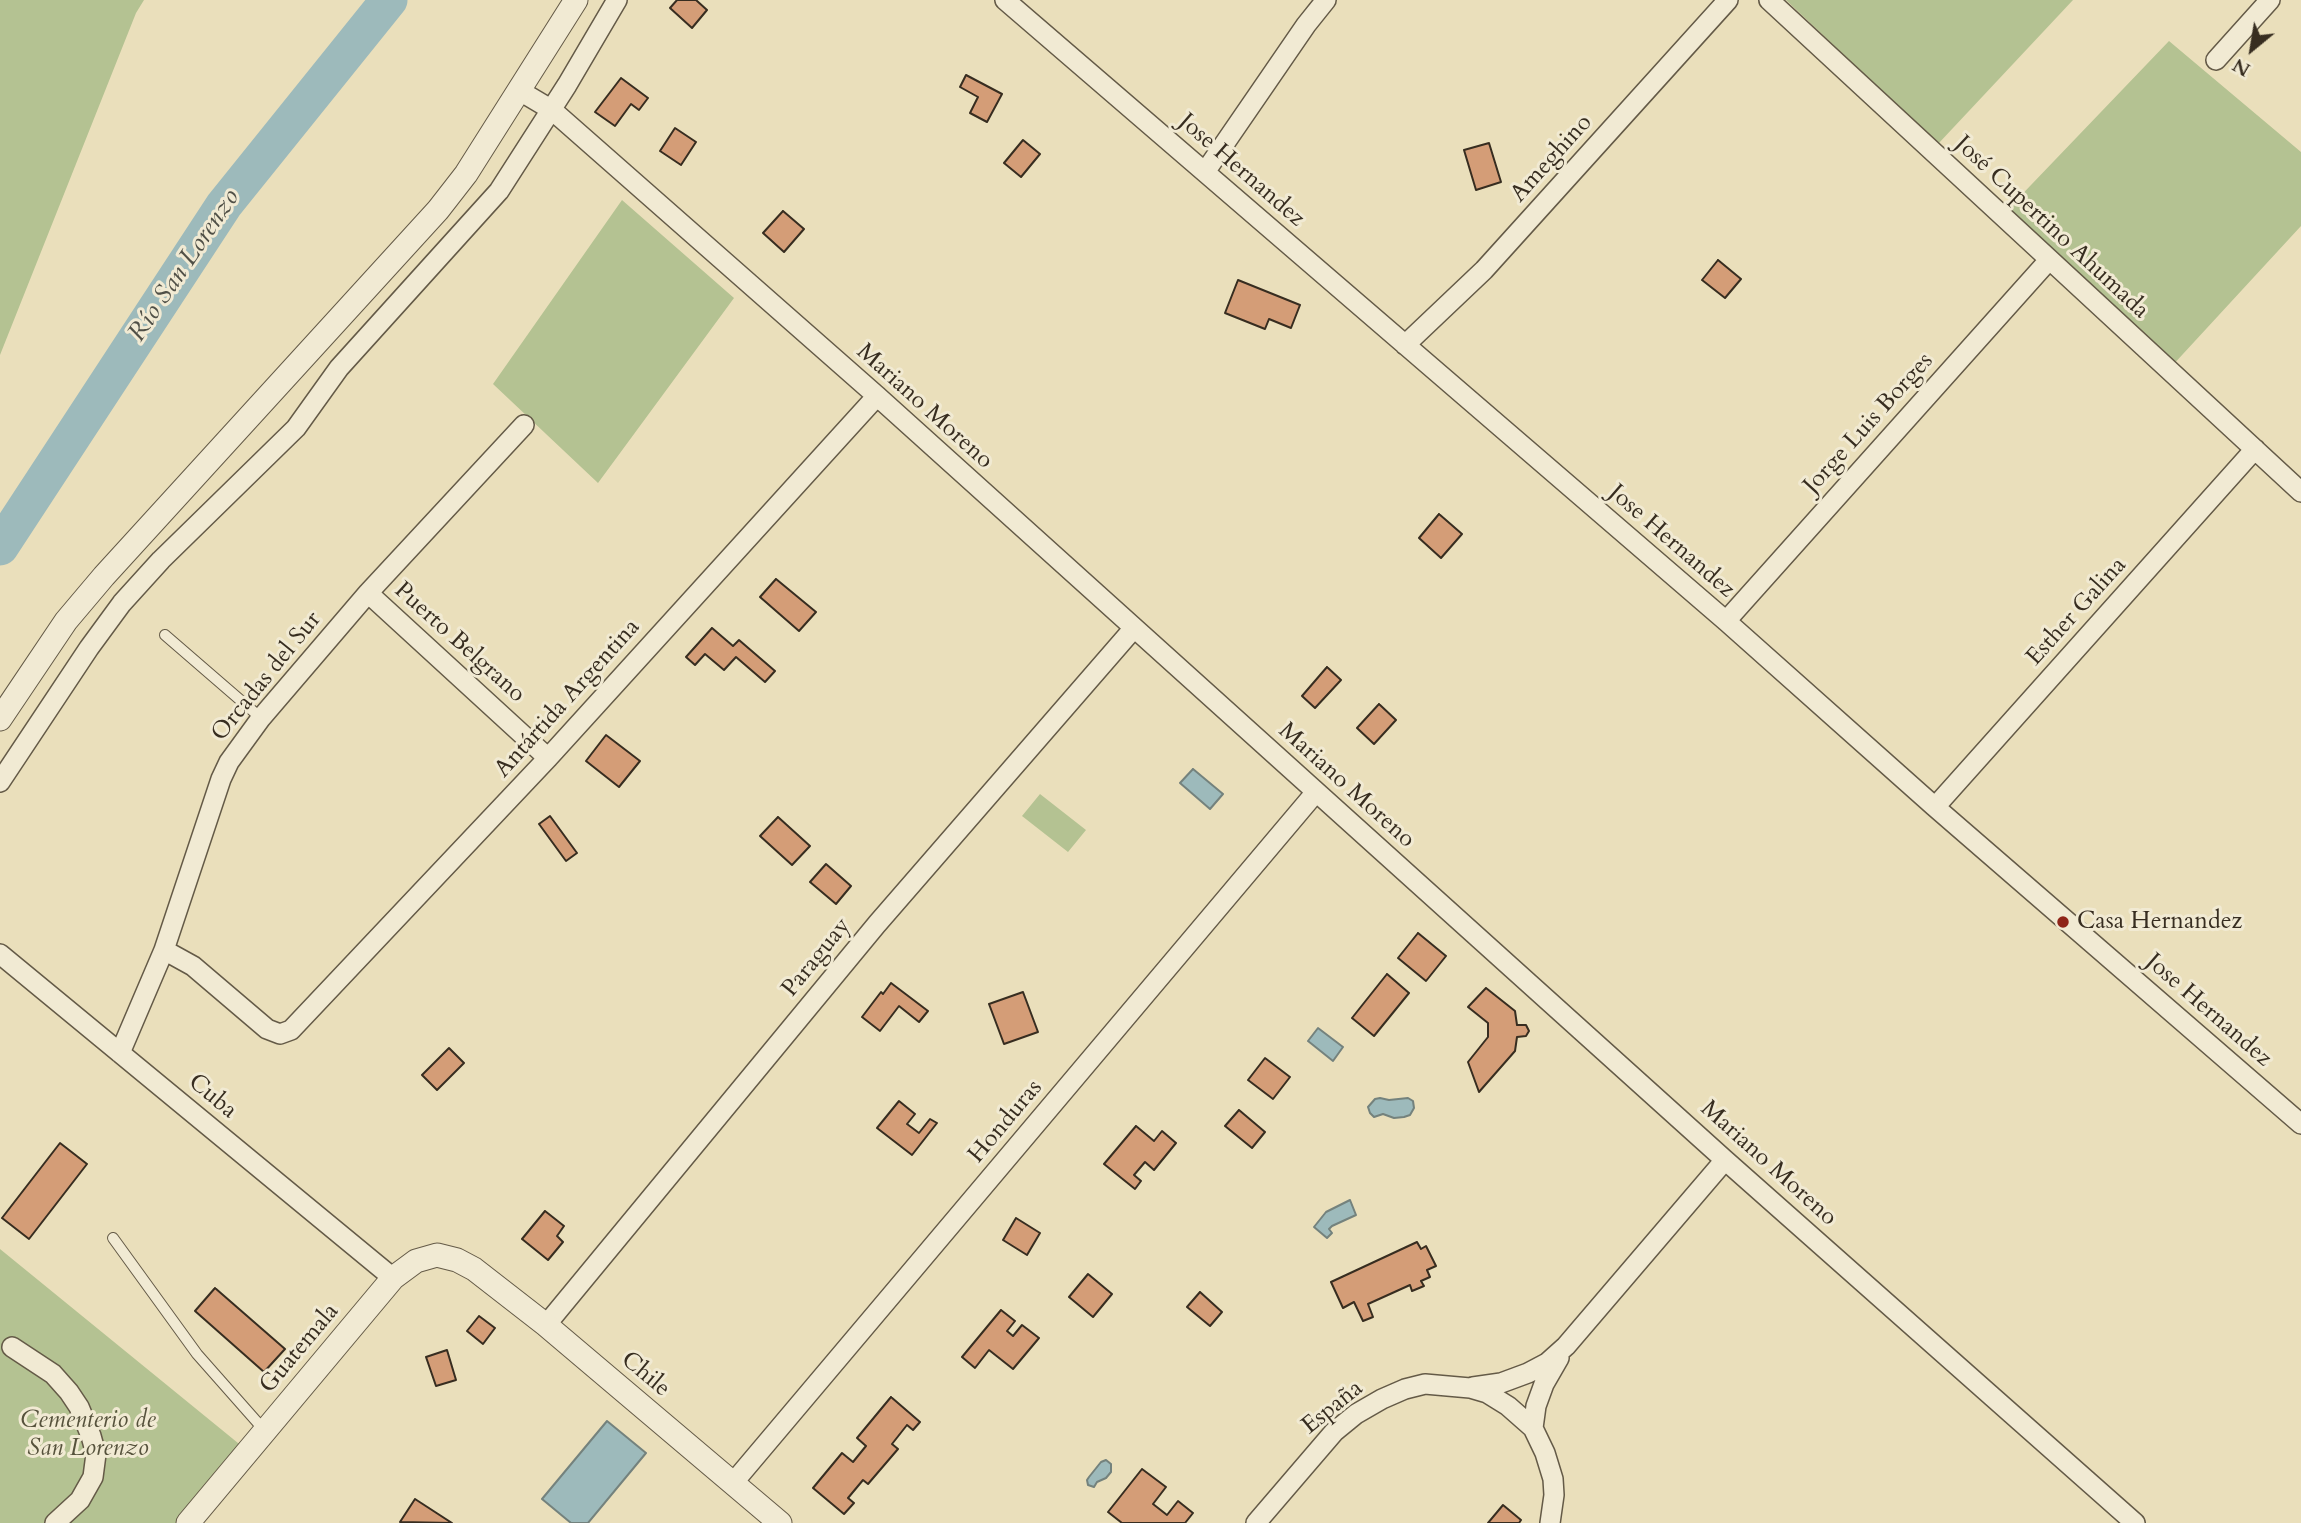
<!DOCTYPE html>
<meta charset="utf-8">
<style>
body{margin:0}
#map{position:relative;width:2301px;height:1523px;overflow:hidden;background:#eadfbb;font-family:Cardo,serif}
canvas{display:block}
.north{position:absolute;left:2217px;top:14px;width:70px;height:70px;-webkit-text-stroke:5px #f1ead3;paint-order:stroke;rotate:210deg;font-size:19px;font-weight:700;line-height:28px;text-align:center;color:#372d20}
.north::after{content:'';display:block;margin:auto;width:24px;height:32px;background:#372d20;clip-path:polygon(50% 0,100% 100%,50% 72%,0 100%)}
</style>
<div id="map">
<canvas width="2301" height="1523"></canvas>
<div class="north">N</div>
</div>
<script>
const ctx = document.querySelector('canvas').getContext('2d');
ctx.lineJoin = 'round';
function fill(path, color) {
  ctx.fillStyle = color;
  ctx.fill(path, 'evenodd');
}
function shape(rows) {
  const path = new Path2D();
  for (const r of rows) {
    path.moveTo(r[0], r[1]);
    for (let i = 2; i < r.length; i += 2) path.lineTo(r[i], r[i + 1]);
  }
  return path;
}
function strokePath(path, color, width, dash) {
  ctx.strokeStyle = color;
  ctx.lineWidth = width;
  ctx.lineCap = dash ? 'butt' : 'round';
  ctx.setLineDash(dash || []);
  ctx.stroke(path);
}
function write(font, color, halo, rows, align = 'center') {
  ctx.font = font + ' Cardo,serif';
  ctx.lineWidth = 6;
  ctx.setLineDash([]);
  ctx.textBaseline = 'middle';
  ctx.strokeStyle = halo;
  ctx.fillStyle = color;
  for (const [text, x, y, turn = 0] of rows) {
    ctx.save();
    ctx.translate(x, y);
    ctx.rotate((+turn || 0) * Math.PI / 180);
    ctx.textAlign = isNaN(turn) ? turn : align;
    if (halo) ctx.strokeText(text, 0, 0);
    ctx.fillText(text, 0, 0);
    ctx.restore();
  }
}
fill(shape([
 [0,0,144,0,136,13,0,355],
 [1786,0,2073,0,1938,144],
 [2169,41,2301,152,2301,226,2171,367,2008,209],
 [622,200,734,298,598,483,493,384],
 [1040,794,1086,830,1068,852,1022,816],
 [0,1249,249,1452,189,1523,0,1523]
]), '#b4c292');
const water = shape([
 [1193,769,1223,794,1210,809,1180,783,1193,769],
 [1318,1028,1343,1047,1333,1061,1308,1041,1318,1028],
 [1380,1098,1389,1100,1408,1098,1413,1101,1414,1108,1410,1115,1404,1117,1394,1118,1383,1114,1374,1117,1370,1113,1368,1107,1375,1099,1380,1098],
 [1350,1200,1356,1215,1332,1226,1329,1229,1332,1233,1327,1238,1314,1227,1326,1212,1350,1200],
 [607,1421,646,1453,588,1523,571,1523,542,1499,607,1421],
 [1106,1460,1111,1464,1111,1472,1106,1478,1097,1482,1094,1487,1088,1485,1087,1480,1089,1477,1101,1462,1106,1460]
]);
fill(water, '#9dbabb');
strokePath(water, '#74827d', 2);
strokePath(shape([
 [0,547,224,205,389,0]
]), '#9dbabb', 37);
const building = shape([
 [677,0,696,0,707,10,692,28,670,8,677,0],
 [966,75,1002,94,987,122,970,113,978,97,960,87,966,75],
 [621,78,648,98,639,110,631,104,615,126,595,112,621,78],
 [675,128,696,142,681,165,660,151,675,128],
 [1023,140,1040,154,1021,177,1004,163,1023,140],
 [1489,143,1501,182,1476,190,1464,150,1489,143],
 [783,211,804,229,784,252,763,233,783,211],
 [1718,260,1741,279,1725,298,1702,280,1718,260],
 [1238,280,1300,305,1291,328,1269,319,1265,329,1225,313,1238,280],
 [1439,514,1462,534,1441,558,1419,538,1439,514],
 [776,579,816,612,799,631,760,597,776,579],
 [712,628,733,646,739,640,775,671,765,682,736,657,724,670,705,654,695,665,686,657,712,628],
 [1327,667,1341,680,1315,708,1302,696,1327,667],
 [1379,704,1396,720,1374,744,1357,728,1379,704],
 [606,735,640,761,619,787,586,761,606,735],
 [550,816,577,853,566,861,539,824,550,816],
 [778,817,810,846,792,865,760,836,778,817],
 [826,864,851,886,836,904,810,882,826,864],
 [1418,933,1446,956,1426,981,1398,958,1418,933],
 [1387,974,1409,993,1374,1036,1352,1018,1387,974],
 [891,983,928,1011,919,1022,899,1006,880,1031,862,1017,881,992,883,994,891,983],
 [1486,988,1515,1011,1517,1025,1526,1025,1529,1031,1526,1036,1517,1037,1515,1051,1479,1092,1468,1062,1488,1037,1488,1023,1468,1007,1486,988],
 [1023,992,1038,1032,1004,1044,989,1004,1023,992],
 [449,1048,464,1063,437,1090,422,1075,449,1048],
 [1265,1058,1290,1077,1273,1099,1248,1080,1265,1058],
 [899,1101,915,1114,907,1124,919,1133,930,1119,937,1123,912,1155,877,1128,899,1101],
 [1239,1110,1265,1132,1252,1148,1225,1126,1239,1110],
 [1136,1126,1154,1141,1162,1131,1176,1143,1154,1170,1145,1162,1134,1175,1141,1181,1135,1189,1104,1164,1136,1126],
 [60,1143,87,1164,29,1239,2,1218,60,1143],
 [545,1211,564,1226,557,1236,563,1242,548,1260,522,1239,545,1211],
 [1016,1218,1040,1233,1027,1255,1003,1240,1016,1218],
 [1417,1242,1421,1249,1426,1246,1436,1266,1427,1270,1430,1277,1421,1281,1424,1286,1412,1291,1410,1285,1368,1304,1373,1317,1363,1321,1354,1302,1343,1308,1331,1282,1417,1242],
 [1088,1274,1112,1294,1093,1317,1069,1297,1088,1274],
 [215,1288,285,1349,264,1372,195,1311,215,1288],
 [1200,1292,1222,1312,1210,1326,1187,1307,1200,1292],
 [1001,1310,1015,1321,1007,1331,1013,1336,1022,1325,1039,1338,1013,1369,989,1350,975,1368,962,1357,1001,1310],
 [479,1316,495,1328,483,1344,467,1331,479,1316],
 [447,1350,456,1380,436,1386,426,1357,447,1350],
 [891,1397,920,1422,913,1430,907,1425,892,1444,898,1449,868,1484,863,1480,848,1498,854,1503,844,1514,813,1488,842,1453,853,1462,866,1446,857,1438,891,1397],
 [1142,1469,1166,1487,1153,1504,1167,1515,1178,1501,1193,1513,1185,1523,1122,1523,1108,1512,1142,1469],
 [415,1499,452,1523,400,1522,415,1499],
 [1503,1505,1521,1520,1519,1523,1488,1523,1503,1505]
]);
fill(building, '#d49d77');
strokePath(building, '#372d20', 2);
const service = shape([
 [165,635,261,718],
 [113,1238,197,1354,265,1431]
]);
const minor = shape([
 [1005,0,1726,621,1935,807,2301,1124],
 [1769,0,2301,492],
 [2216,60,2270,0],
 [520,91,552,110,877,396,1725,1160,2135,1523],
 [1205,172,1306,25,1326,0],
 [1405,345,1484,270,1728,0],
 [368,593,548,758],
 [1726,621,2049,260],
 [0,782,89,648,122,603,161,560,296,428,339,368,499,191,567,85,617,0],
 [1935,807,2255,449],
 [164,950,193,966,267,1029,280,1034,291,1030,548,758,877,396],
 [0,954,393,1278],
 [120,1053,164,950,221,779,229,762,261,718,368,593,524,425],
 [546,1325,877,924,1134,628],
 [12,1347,53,1374,69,1392,79,1407,91,1436,96,1454,93,1477,80,1500,55,1523],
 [1473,1387,1501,1383,1528,1373,1547,1363,1566,1346,1725,1160],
 [1533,1428,1536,1406,1544,1384,1559,1358],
 [733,1483,1316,792],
 [1256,1523,1334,1432,1356,1414,1382,1399,1405,1389,1425,1384,1470,1388,1487,1393,1508,1406,1533,1428,1545,1453,1553,1479,1554,1495,1550,1523]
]);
const tertiary = shape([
 [0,719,66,621,104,576,438,210,466,174,576,0],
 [188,1523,393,1278,416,1261,437,1255,457,1260,474,1269,546,1325,780,1523]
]);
strokePath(service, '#645a47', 12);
strokePath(minor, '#645a47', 22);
strokePath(tertiary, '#645a47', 25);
strokePath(service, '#f1ead3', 10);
strokePath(minor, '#f1ead3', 19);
strokePath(tertiary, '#f1ead3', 23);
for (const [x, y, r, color] of [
 [2063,922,7,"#8f2418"]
]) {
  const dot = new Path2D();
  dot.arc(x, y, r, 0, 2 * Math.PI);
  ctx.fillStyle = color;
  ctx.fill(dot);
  strokePath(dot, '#f1ead3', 2.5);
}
write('24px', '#372d20', '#f1ead3', [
 ["Ameghino",1552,159,-48],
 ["Jose Hernandez",1241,171,41],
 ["José Cupertino Ahumada",2051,228,43],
 ["Mariano Moreno",924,407,42],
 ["Jorge Luis Borges",1869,424,-48],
 ["Jose Hernandez",1671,542,41],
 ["Esther Galina",2077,612,-48],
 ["Puerto Belgrano",459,643,42],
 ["Orcadas del Sur",267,677,-51],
 ["Antártida Argentina",568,699,-48],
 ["Mariano Moreno",1346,786,42],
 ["Paraguay",817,958,-51],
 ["Jose Hernandez",2208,1011,41],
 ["Cuba",212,1097,40],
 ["Honduras",1006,1122,-50],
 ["Mariano Moreno",1768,1164,42],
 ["Guatemala",300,1349,-50],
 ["Chile",645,1375,40],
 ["España",1333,1408,-39]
]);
write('24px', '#372d20', '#f1ead3', [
 ["Casa Hernandez",2077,922]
], 'left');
write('italic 24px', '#56523c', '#f1ead3', [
 ["Cementerio de",88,1421],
 ["San Lorenzo",88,1449]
]);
write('italic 26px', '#505047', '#f1ead3', [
 ["Río San Lorenzo",185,266,-56]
]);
</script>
